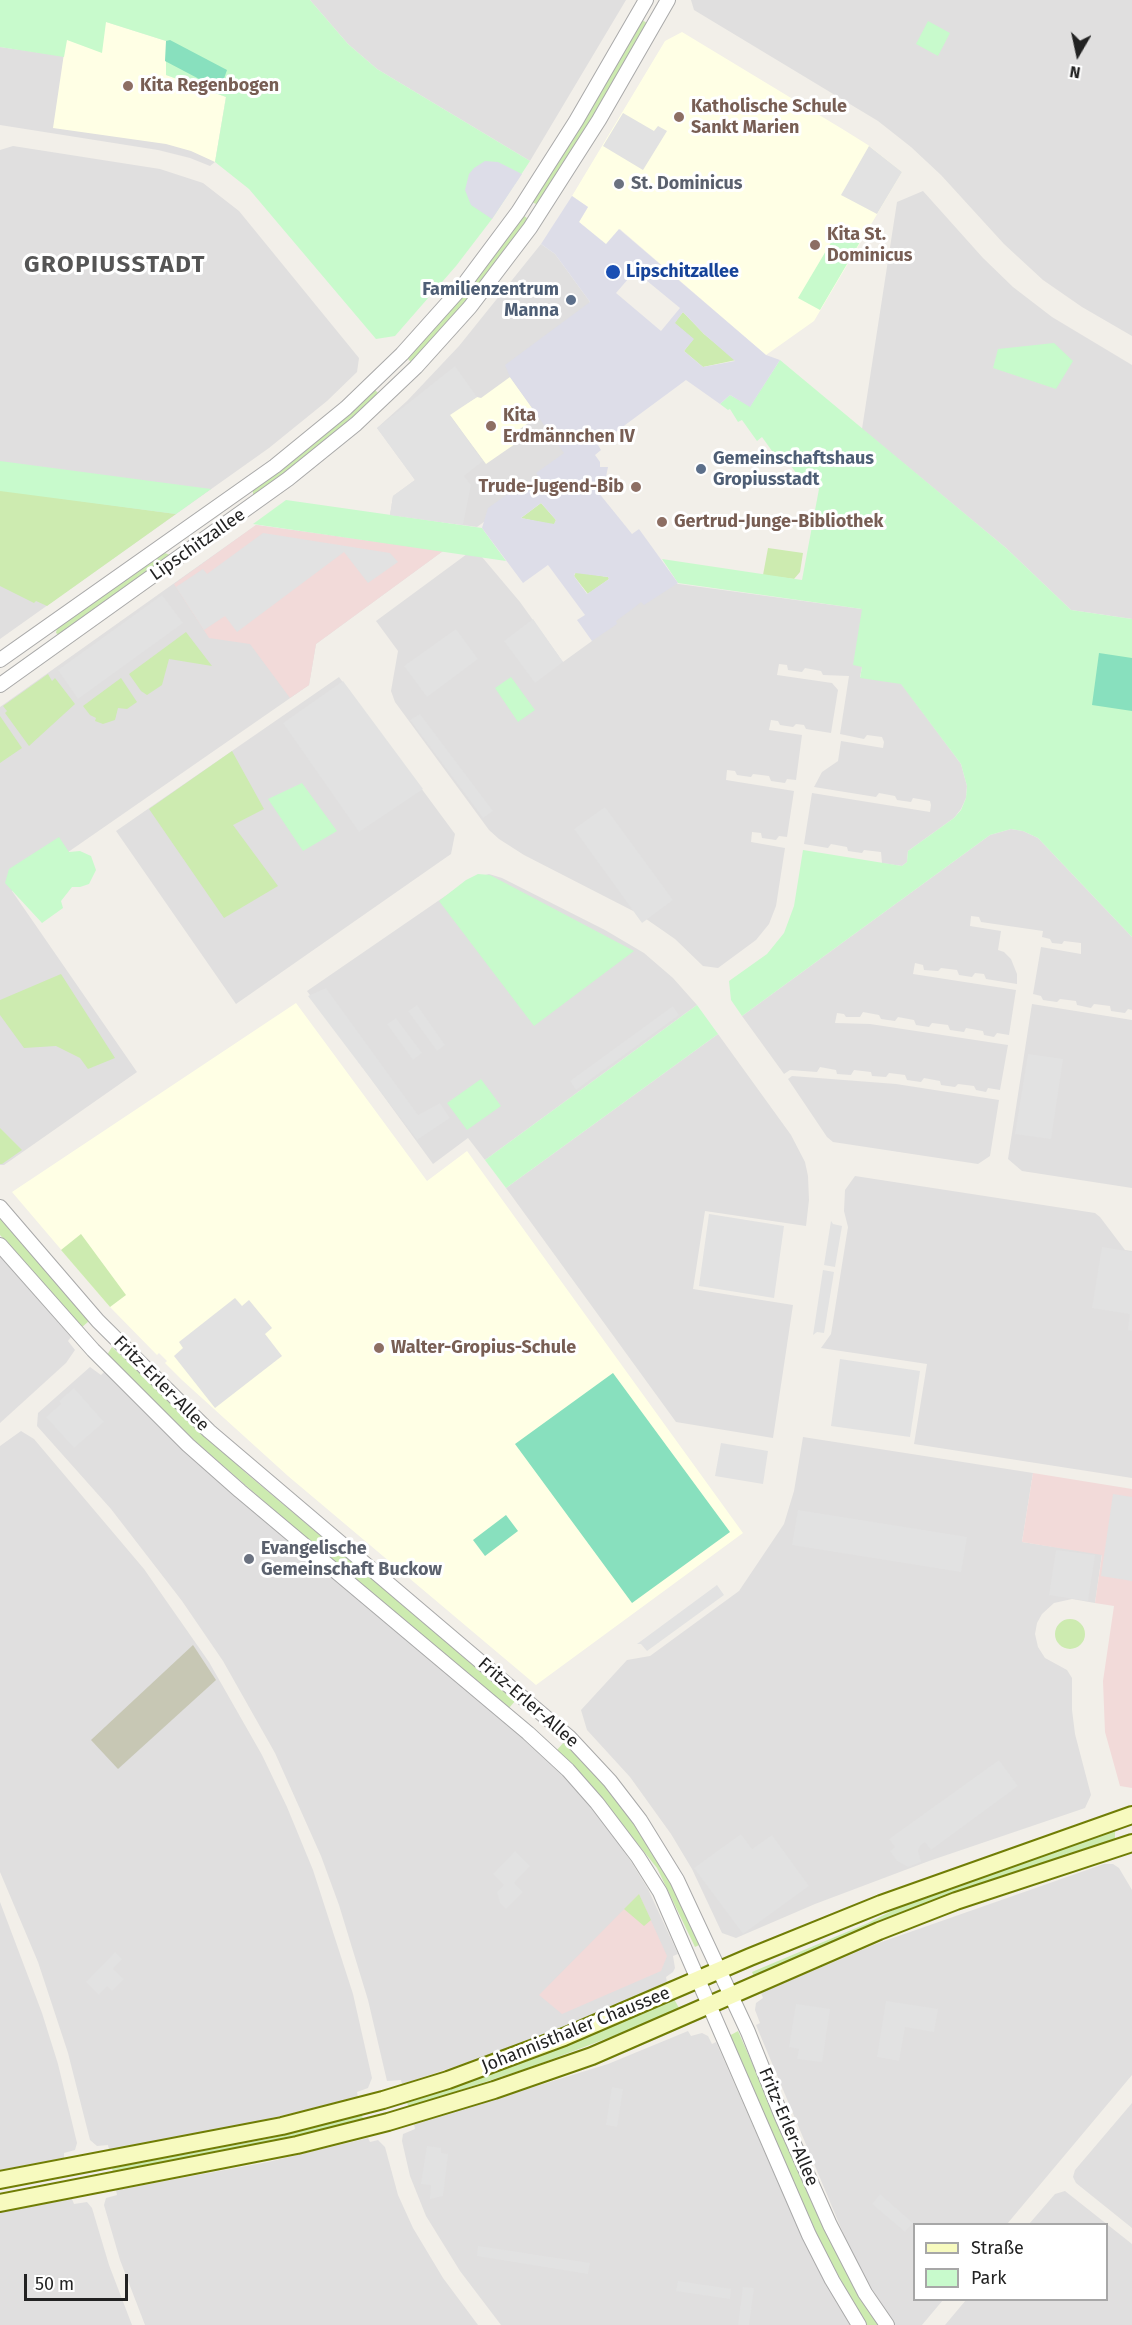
<!DOCTYPE html>
<meta charset="utf-8">
<style>
body{margin:0}
#map{position:relative;width:1132px;height:2325px;overflow:hidden;background:#f2efe9;font-family:"Fira Sans",sans-serif}
canvas{display:block}
.legend{position:absolute;left:913px;top:2223px;width:195px;height:78px;box-sizing:border-box;background:#fff;border:2px solid #a7a7a7;margin:0;padding:8px 10px;list-style:none;font-size:18px;color:#222}
.legend li{display:flex;align-items:center;gap:12px;height:30px}
.legend b{width:30px;border:2px solid #a7a7a7}
.north{position:absolute;left:1048px;top:24px;width:60px;height:60px;-webkit-text-stroke:4px #fff;paint-order:stroke;rotate:189deg;font-size:16px;font-weight:700;line-height:24px;text-align:center;color:#222}
.north::after{content:'';display:block;margin:auto;width:21px;height:27px;background:#222;clip-path:polygon(50% 0,100% 100%,50% 72%,0 100%)}
.scale{position:absolute;left:24px;top:2274px;width:104px;height:27px;box-sizing:border-box;border:3px solid #222;border-top:0;padding-left:8px;font-size:18px;line-height:21px;white-space:nowrap;color:#222;-webkit-text-stroke:4px #fff;paint-order:stroke}
</style>
<div id="map">
<canvas width="1132" height="2325"></canvas>
<ul class="legend">
<li><b style="height:8px;background:#f7fabf"></b>Straße</li>
<li><b style="height:16px;background:#c8facc"></b>Park</li>
</ul>
<div class="north">N</div>
<div class="scale">50 m</div>
</div>
<script>
const ctx = document.querySelector('canvas').getContext('2d');
ctx.lineJoin = 'round';
function fill(path, color) {
  ctx.fillStyle = color;
  ctx.fill(path, 'evenodd');
}
function shape(rows) {
  const path = new Path2D();
  for (const r of rows) {
    if (r.length === 3) {
      path.moveTo(r[0] + r[2], r[1]);
      path.arc(r[0], r[1], r[2], 0, 2 * Math.PI);
      continue;
    }
    path.moveTo(r[0], r[1]);
    for (let i = 2; i < r.length; i += 2) path.lineTo(r[i], r[i + 1]);
  }
  return path;
}
function strokePath(path, color, width, dash) {
  ctx.strokeStyle = color;
  ctx.lineWidth = width;
  ctx.lineCap = dash ? 'butt' : 'round';
  ctx.setLineDash(dash || []);
  ctx.stroke(path);
}
function write(font, color, halo, rows, align = 'center') {
  ctx.font = font + ' "Fira Sans",sans-serif';
  ctx.lineWidth = 6;
  ctx.setLineDash([]);
  ctx.textBaseline = 'middle';
  ctx.strokeStyle = halo;
  ctx.fillStyle = color;
  for (const [text, x, y, turn = 0] of rows) {
    ctx.save();
    ctx.translate(x, y);
    ctx.rotate((+turn || 0) * Math.PI / 180);
    ctx.textAlign = isNaN(turn) ? turn : align;
    if (halo) ctx.strokeText(text, 0, 0);
    ctx.fillText(text, 0, 0);
    ctx.restore();
  }
}
fill(shape([
 [310,0,626,0,530,161,377,69,348,44],
 [691,0,1132,0,1132,336,1082,307,1043,280,1004,244,941,175,911,147,878,121,694,10],
 [0,47,64,56,226,97,215,162,210,166,190,158,158,150,0,125],
 [13,146,160,169,203,183,239,211,359,358,357,372,327,401,269,448,0,639,0,150],
 [923,191,983,258,1013,287,1052,317,1132,365,1132,619,1071,610,1006,548,862,429,897,202],
 [541,244,555,254,590,302,569,452,556,469,477,527,390,515,393,496,415,480,377,428,407,401,459,346],
 [256,525,443,551,316,644,309,685,12,891,137,1072,4,1165,0,1165,0,707],
 [467,554,482,557,520,602,563,662,592,641,597,630,664,582,862,609,862,667,860,677,901,683,961,764,967,786,966,798,961,809,954,818,908,851,907,862,902,866,882,863,881,852,864,850,862,853,848,851,847,847,831,844,828,848,804,844,812,793,930,812,931,805,930,801,913,798,911,802,897,800,895,796,879,793,876,797,814,787,822,772,838,761,841,741,883,748,884,742,882,737,867,735,864,739,840,734,849,676,823,675,821,671,805,668,802,672,788,670,787,665,779,664,777,675,832,683,838,690,831,733,806,729,804,725,796,724,793,727,780,725,778,721,771,720,769,730,802,735,796,780,787,779,785,783,771,781,769,776,753,774,751,777,737,775,735,771,727,770,726,780,794,791,787,837,779,836,776,840,762,838,761,833,752,832,751,842,785,848,776,906,769,924,756,940,718,968,703,966,675,939,639,914,524,855,499,839,489,830,395,702,391,691,398,651,376,621],
 [339,677,455,834,451,854,236,1004,116,831],
 [1011,829,1023,831,1038,838,1132,937,1132,1010,1128,1009,1125,1013,1111,1011,1110,1006,1094,1004,1091,1008,1077,1005,1076,1001,1060,999,1057,1002,1043,1000,1041,996,1033,994,1041,947,1081,954,1081,943,1064,941,1062,944,1052,943,1050,939,1042,937,1043,931,981,922,979,917,971,916,970,926,1001,931,998,950,1004,952,1011,959,1017,974,1017,984,986,979,984,974,975,973,972,977,959,975,957,970,941,968,938,971,924,970,923,965,915,963,913,974,1016,990,1009,1035,997,1033,994,1037,984,1035,983,1031,966,1028,964,1032,950,1030,948,1025,932,1023,929,1027,916,1025,914,1020,898,1017,895,1021,881,1019,879,1015,863,1012,860,1017,846,1017,844,1014,837,1013,835,1023,870,1024,1008,1045,1000,1090,988,1088,986,1092,976,1090,974,1086,958,1084,955,1087,941,1085,940,1081,924,1078,921,1082,907,1080,905,1075,889,1073,886,1077,872,1076,871,1072,854,1070,851,1075,837,1074,836,1070,820,1067,817,1072,790,1070,784,1074,742,1016,990,835],
 [489,874,502,878,605,930,644,953,673,978,697,1005,485,1160,468,1138,433,1164,307,991,470,879],
 [1032,1004,1132,1020,1132,1188,1022,1171,1008,1159],
 [718,1034,791,1135,805,1162,808,1176,809,1200,806,1226,705,1211,693,1289,793,1305,773,1438,676,1422,506,1188],
 [792,1076,896,1084,999,1100,990,1156,978,1164,833,1142,827,1137,788,1079],
 [855,1176,1095,1213,1100,1217,1125,1250,1132,1251,1132,1478,914,1444,927,1364,821,1348,831,1334,848,1227,844,1211,845,1190],
 [0,1256,71,1337,68,1341,75,1350,66,1363,0,1423],
 [90,1367,101,1375,104,1372,163,1431,231,1492,504,1721,561,1773,600,1817,632,1863,648,1889,678,1954,673,1956,675,1968,673,1972,666,1977,667,1982,568,2025,490,2055,402,2084,401,2080,387,2081,368,2000,339,1905,321,1856,275,1753,223,1661,182,1601,111,1509,37,1426,38,1413],
 [21,1431,34,1439,144,1569,209,1662,262,1755,287,1807,313,1870,353,1994,372,2078,368,2088,357,2092,358,2097,259,2121,109,2150,108,2145,97,2146,90,2140,68,2053,38,1962,0,1872,0,1446],
 [803,1437,1033,1473,1022,1542,1102,1554,1095,1603,1072,1599,1054,1603,1042,1614,1037,1623,1035,1634,1038,1647,1045,1658,1067,1670,1072,1678,1072,1710,1075,1734,1091,1795,1085,1808,929,1861,815,1904,736,1938,722,1933,692,1869,671,1834,630,1777,587,1730,581,1710,627,1660,650,1656,739,1591,784,1524,794,1491],
 [1104,1864,1113,1864,1119,1868,1132,1890,1132,2075,1007,2224,914,2224,914,2300,943,2300,922,2325,895,2325,856,2264,756,2025,760,2023,755,2010,756,2003,763,1998,761,1993,873,1945],
 [0,1902,42,2013,58,2064,77,2143,75,2150,64,2153,64,2158,0,2170],
 [688,2031,691,2036,702,2033,708,2036,712,2044,716,2042,802,2237,850,2325,501,2325,460,2271,426,2216,410,2176,402,2141,403,2134,415,2129,414,2124,608,2064],
 [1132,2103,1132,2228,1076,2183,1073,2177,1075,2170],
 [368,2138,370,2142,378,2140,385,2147,398,2195,413,2228,443,2278,478,2325,145,2325,120,2260,104,2205,106,2198,117,2195,116,2190,268,2162],
 [1065,2191,1132,2244,1132,2325,945,2325,966,2300,1106,2300,1106,2224,1029,2224,1055,2194],
 [72,2199,74,2204,87,2202,92,2208,109,2265,132,2325,0,2325,0,2212]
]), '#e0dfdf');
fill(shape([
 [256,525,443,551,316,644,309,685,290,698,250,644,209,638,174,584],
 [1033,1473,1132,1489,1132,1788,1120,1786,1105,1732,1103,1681,1114,1606,1095,1603,1102,1555,1022,1542],
 [639,1894,667,1956,661,1971,562,2014,539,1995]
]), '#f2dad9');
fill(shape([
 [106,22,166,41,166,75,226,97,215,162,191,151,166,144,53,128,66,40],
 [682,32,844,130,868,145,902,172,814,321,766,355,620,229,606,245,579,222,588,207,572,196,665,41],
 [510,377,538,416,509,437,515,444,486,464,449,414,477,397,481,398],
 [296,1003,427,1181,467,1151,743,1533,536,1685,288,1476,182,1380,165,1363,167,1361,159,1353,157,1355,110,1307,12,1192]
]), '#ffffe5');
fill(shape([
 [193,1645,216,1680,118,1769,91,1740]
]), '#c7c7b4');
fill(shape([
 [642,20,647,23,594,115,538,205,532,202,589,112],
 [523,215,528,219,494,266,458,312,411,362,407,358,467,291],
 [683,312,704,334,736,360,703,367,684,351,693,339,674,323],
 [375,390,379,394,349,422,274,482,253,495,253,490,301,453],
 [0,490,176,514,47,606,36,601,34,603,0,586],
 [541,503,556,520,554,525,521,518],
 [768,548,803,553,800,572,794,579,763,575],
 [165,553,170,555,59,635,56,633,57,628],
 [576,572,608,577,609,579,588,594,574,576],
 [186,632,212,666,169,659,162,685,147,695,141,691,129,674],
 [48,674,52,681,55,678,75,704,29,746,5,713,7,711,3,706],
 [121,678,137,702,127,709,118,708,115,720,103,724,95,721,96,718,90,715,83,706],
 [0,716,22,748,0,763],
 [232,751,264,809,233,825,278,886,224,918,149,809],
 [61,974,115,1058,88,1069,80,1058,56,1046,24,1048,0,1015,0,1000],
 [0,1128,22,1150,2,1164,0,1164],
 [0,1218,89,1321,81,1328,0,1235],
 [81,1234,126,1295,110,1307,61,1250],
 [112,1347,246,1473,516,1700,509,1708,282,1517,196,1442,107,1355],
 [1070,1634,15],
 [564,1742,614,1796,645,1839,666,1874,701,1944,695,1947,657,1868,592,1787,557,1750],
 [1115,1831,1115,1838,1112,1842,870,1927,754,1977,752,1972,868,1923,919,1897],
 [639,1894,651,1920,644,1926,624,1909],
 [674,1999,679,2008,624,2032,534,2066,409,2107,407,2103,536,2058],
 [738,2031,833,2246,878,2325,866,2325,824,2250,729,2036],
 [362,2115,363,2119,311,2133,113,2172,112,2168,267,2139]
]), '#cdebb0');
fill(shape([
 [0,0,310,0,348,44,377,69,530,161,492,219,456,266,395,336,376,339,249,189,215,162,226,97,166,75,166,41,106,22,102,53,67,40,64,57,0,47],
 [928,21,950,33,938,56,916,44],
 [839,229,860,242,820,310,798,298],
 [1054,343,1073,361,1056,389,993,368,998,349],
 [780,360,1006,548,1071,610,1132,619,1132,937,1038,838,1023,831,1011,829,990,835,742,1016,731,1000,729,981,767,954,784,933,794,906,803,850,902,866,907,862,908,851,954,818,961,810,966,798,967,786,961,764,901,684,860,678,862,667,853,665,862,609,678,583,662,559,802,580,819,489,814,483,807,488,783,455,777,458,762,437,757,441,742,420,738,422,730,409,728,410,720,404,730,395,750,406],
 [0,461,211,489,176,514,0,491],
 [286,500,482,528,506,561,253,524],
 [511,677,535,710,518,722,495,688],
 [302,783,337,831,303,851,268,799],
 [59,837,69,852,80,851,91,856,96,870,89,884,80,887,72,887,61,901,63,908,42,923,5,883,9,869],
 [478,874,490,875,634,951,534,1026,439,901,466,880],
 [697,1005,718,1034,506,1188,485,1160],
 [481,1079,501,1106,467,1130,447,1103]
]), '#c8facc');
fill(shape([
 [170,40,227,70,220,90,165,61,166,41],
 [1099,653,1132,658,1132,711,1092,705],
 [613,1373,730,1532,632,1603,515,1444],
 [506,1515,518,1531,485,1556,473,1540]
]), '#88e0be');
fill(shape([
 [623,113,654,131,658,126,667,131,643,170,603,146],
 [869,146,902,172,877,214,841,195],
 [455,366,477,397,450,415,483,461,464,476,471,485,463,525,390,515,393,496,415,480,377,428],
 [263,533,390,553,398,562,368,583,344,552,237,632,225,616,204,630,176,587,203,569,207,574],
 [162,595,183,623,78,699,58,670],
 [533,619,563,662,535,683,504,641],
 [456,629,478,659,427,697,404,666],
 [343,681,423,789,359,832,283,723],
 [420,714,493,811,483,818,410,720],
 [605,807,673,900,642,923,574,829],
 [326,988,418,1115,440,1103,450,1118,417,1140,308,996],
 [417,1005,445,1045,437,1051,408,1011],
 [673,1006,679,1015,576,1090,570,1081],
 [396,1018,422,1053,413,1060,387,1024],
 [1028,1054,1063,1059,1051,1139,1015,1134],
 [709,1214,784,1226,774,1298,699,1286],
 [831,1221,833,1224,842,1226,835,1267,824,1265],
 [1102,1247,1132,1252,1132,1331,1128,1330,1130,1314,1092,1308],
 [823,1270,834,1272,824,1333,817,1332,813,1335],
 [235,1298,242,1306,249,1300,272,1328,265,1334,282,1356,215,1408,174,1356,183,1348,179,1342],
 [840,1359,920,1371,910,1437,831,1426],
 [74,1388,104,1422,74,1448,46,1417,61,1404,59,1401],
 [721,1443,768,1451,763,1484,715,1476],
 [1113,1494,1132,1497,1132,1581,1101,1576],
 [798,1510,967,1537,961,1572,792,1545],
 [1056,1550,1095,1555,1088,1601,1049,1595],
 [717,1585,724,1595,647,1651,641,1644,637,1644],
 [999,1760,1018,1786,931,1850,925,1842,920,1846,918,1851,921,1862,908,1867,897,1861,890,1851,895,1847,889,1839],
 [741,1834,752,1849,772,1835,809,1886,743,1934,694,1868],
 [515,1851,530,1866,514,1883,523,1892,506,1909,500,1903,497,1892,504,1885,493,1874],
 [115,1952,122,1959,113,1969,124,1979,112,1991,107,1986,99,1995,86,1982],
 [886,2001,938,2009,934,2032,905,2027,899,2061,877,2057],
 [796,2004,830,2009,822,2062,797,2059,799,2049,789,2047],
 [612,2087,623,2089,617,2127,606,2125],
 [427,2146,441,2148,441,2153,448,2154,443,2196,430,2199,431,2185,421,2184],
 [880,2194,913,2223,905,2232,872,2204],
 [478,2246,590,2263,588,2274,477,2256],
 [678,2281,731,2289,730,2299,676,2291],
 [743,2287,754,2288,749,2325,738,2325]
]), '#e2e2e2');
fill(shape([
 [485,161,498,162,522,174,492,219,471,205,465,190,469,174,474,168],
 [572,196,588,207,579,222,606,244,619,229,766,355,780,360,750,407,730,395,720,404,686,380,598,445,601,450,595,455,600,462,600,467,608,467,605,482,594,487,632,534,639,529,678,583,644,605,641,602,635,607,616,621,617,624,592,641,577,620,585,615,548,565,523,583,482,528,488,508,526,481,528,483,538,476,536,473,564,453,510,377,505,365,590,302,555,254,541,244],
 [635,271,680,308,661,331,616,293],
 [683,312,704,334,735,361,703,367,684,351,694,339,675,323],
 [541,503,556,520,554,524,521,518],
 [575,573,608,577,609,579,587,594,574,576]
]), '#dddde8');
const tertiary = shape([
 [0,660,275,466,346,408,402,354,462,287,518,212,576,121,646,0],
 [0,685,288,479,356,424,416,367,470,307,530,228,599,120,668,0],
 [0,1207,98,1321,209,1431,569,1737,610,1781,640,1820,677,1880,748,2032,782,2117,830,2225,865,2293,887,2325],
 [0,1245,93,1350,188,1445,240,1491,528,1733,568,1770,597,1803,638,1857,660,1892,809,2235,832,2280,859,2325]
]);
const secondary = shape([
 [0,2180,282,2126,383,2100,448,2080,564,2037,750,1957,881,1904,1132,1815],
 [0,2203,297,2145,388,2122,494,2090,592,2056,879,1931,956,1901,1132,1843]
]);
strokePath(tertiary, '#a9a9a9', 16);
strokePath(secondary, '#707d05', 20);
strokePath(tertiary, '#fff', 14);
strokePath(secondary, '#f7fabf', 16);
for (const [x, y, r, color] of [
 [128,86,6,"#8d6e63"],
 [679,117,6,"#8d6e63"],
 [619,184,6,"#6b7280"],
 [815,245,6,"#8d6e63"],
 [613,272,8,"#1a4fb4"],
 [571,300,6,"#5c6f8a"],
 [491,426,6,"#8d6e63"],
 [701,469,6,"#5c6f8a"],
 [636,487,6,"#8d6e63"],
 [662,522,6,"#8d6e63"],
 [379,1348,6,"#8d6e63"],
 [249,1559,6,"#6b7280"]
]) {
  const dot = new Path2D();
  dot.arc(x, y, r, 0, 2 * Math.PI);
  ctx.fillStyle = color;
  ctx.fill(dot);
  strokePath(dot, '#fff', 2);
}
write('bold 18px', '#785e54', '#fff', [
 ["Kita Regenbogen",140,86],
 ["Katholische Schule",691,107],
 ["Sankt Marien",691,128],
 ["Kita St.",827,235],
 ["Dominicus",827,256],
 ["Kita",503,416],
 ["Erdmännchen IV",503,437],
 ["Trude-Jugend-Bib",624,487,"right"],
 ["Gertrud-Junge-Bibliothek",674,522],
 ["Walter-Gropius-Schule",391,1348]
], 'left');
write('bold 18px', '#5b616d', '#fff', [
 ["St. Dominicus",631,184],
 ["Evangelische",261,1549],
 ["Gemeinschaft Buckow",261,1570]
], 'left');
write('bold 18px', '#164399', '#fff', [
 ["Lipschitzallee",626,272]
], 'left');
write('bold 18px', '#4e5e75', '#fff', [
 ["Familienzentrum",559,290],
 ["Manna",559,311],
 ["Gemeinschaftshaus",713,459,"left"],
 ["Gropiusstadt",713,480,"left"]
], 'right');
write('18px', '#222', '#fff', [
 ["Lipschitzallee",198,545,-35],
 ["Fritz-Erler-Allee",161,1384,45],
 ["Fritz-Erler-Allee",528,1703,41],
 ["Johannisthaler Chaussee",576,2030,-22],
 ["Fritz-Erler-Allee",788,2127,67]
]);
ctx.letterSpacing = '1.5px';
write('bold 24px', '#555', '#fff', [
 ["GROPIUSSTADT",115,265]
]);
ctx.letterSpacing = '0px';
</script>
